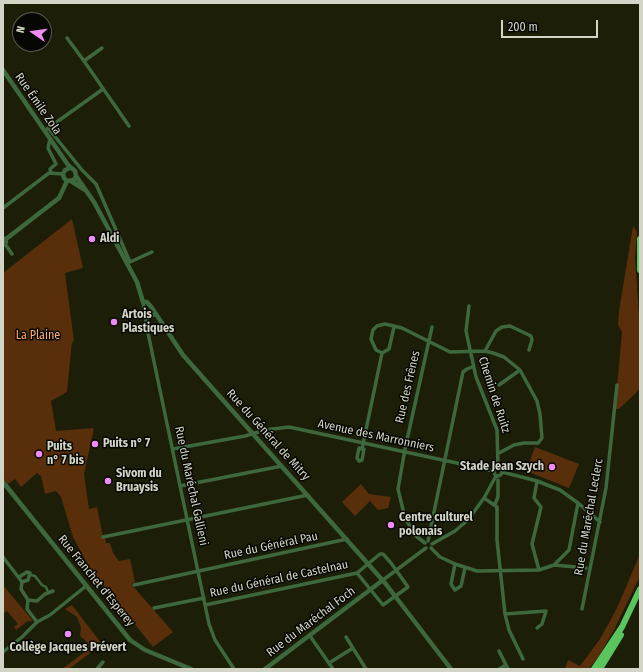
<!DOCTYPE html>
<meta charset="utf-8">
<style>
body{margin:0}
#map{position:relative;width:643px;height:672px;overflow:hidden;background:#1c1e07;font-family:"Fira Sans Condensed",sans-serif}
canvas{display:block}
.frame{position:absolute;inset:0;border:4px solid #d2d5c6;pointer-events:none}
.north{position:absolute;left:12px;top:12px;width:40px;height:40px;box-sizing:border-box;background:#060702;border:1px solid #585950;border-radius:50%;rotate:283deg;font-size:11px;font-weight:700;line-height:16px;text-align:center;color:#d2d5c6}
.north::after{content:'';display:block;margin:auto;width:14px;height:18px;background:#f08bf5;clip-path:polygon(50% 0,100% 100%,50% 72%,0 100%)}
.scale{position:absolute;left:501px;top:20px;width:97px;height:18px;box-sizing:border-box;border:2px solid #d2d5c6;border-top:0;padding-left:5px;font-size:12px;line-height:14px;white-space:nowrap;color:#d2d5c6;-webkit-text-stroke:3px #060702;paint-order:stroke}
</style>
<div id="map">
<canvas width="643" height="672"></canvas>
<div class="frame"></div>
<div class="north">N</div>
<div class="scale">200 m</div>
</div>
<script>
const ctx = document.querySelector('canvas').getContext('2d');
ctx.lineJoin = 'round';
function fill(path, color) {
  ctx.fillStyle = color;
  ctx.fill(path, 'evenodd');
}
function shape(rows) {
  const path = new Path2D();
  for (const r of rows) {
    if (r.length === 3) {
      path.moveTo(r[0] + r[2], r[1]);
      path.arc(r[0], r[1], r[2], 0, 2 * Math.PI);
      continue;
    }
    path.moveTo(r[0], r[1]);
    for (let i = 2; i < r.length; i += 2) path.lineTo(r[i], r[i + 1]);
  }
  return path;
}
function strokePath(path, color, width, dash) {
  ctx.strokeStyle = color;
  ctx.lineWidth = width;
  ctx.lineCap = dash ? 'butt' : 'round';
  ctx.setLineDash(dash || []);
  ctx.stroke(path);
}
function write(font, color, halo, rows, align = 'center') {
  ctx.font = font + ' "Fira Sans Condensed",sans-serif';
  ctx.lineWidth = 3;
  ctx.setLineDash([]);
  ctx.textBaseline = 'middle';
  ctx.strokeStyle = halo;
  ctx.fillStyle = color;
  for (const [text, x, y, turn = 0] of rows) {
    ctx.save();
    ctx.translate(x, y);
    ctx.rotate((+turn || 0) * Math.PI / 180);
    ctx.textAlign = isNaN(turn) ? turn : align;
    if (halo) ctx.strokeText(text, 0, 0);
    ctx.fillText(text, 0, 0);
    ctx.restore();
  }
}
fill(shape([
 [72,219,83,268,65,273,74,341,72,342,67,392,51,401,56,431,94,428,84,474,89,509,97,507,103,537,105,537,106,543,110,543,113,553,119,561,130,559,135,582,131,584,173,632,153,647,89,567,73,537,61,497,56,491,45,494,41,476,37,473,21,487,15,479,8,484,3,478,3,273],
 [633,226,637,232,635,258,640,330,640,389,619,409,615,409,622,332,618,325,619,311],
 [535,447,579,464,569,488,526,471],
 [361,484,369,494,391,497,388,508,378,510,370,501,355,516,342,502],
 [640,554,640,576,615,628,600,654,589,669,565,669,568,660,580,666,600,639,617,608],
 [3,585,33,621,28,621,16,630,14,627,18,624,7,611,3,614],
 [72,605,102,644,69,669,62,669,86,651,88,646,86,641,80,636,81,628,77,617,65,609]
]), '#582e0b');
strokePath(shape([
 [31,575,35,576,42,585,46,587,48,592]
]), '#3d683d', 2.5);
strokePath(shape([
 [67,38,84,61],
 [102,48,84,61,129,126],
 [48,128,82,170,96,184,130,262],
 [47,129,103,89],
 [50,139,48,148,56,164,50,169,51,173],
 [3,208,49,173,63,174],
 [5,244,12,254],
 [130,262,152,252],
 [143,302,148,333,209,624,215,640,234,669],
 [469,306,466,331,476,377,497,430,498,468],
 [394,327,389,349,382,353,376,350,371,339,373,330,377,326,385,324,402,328,450,352,485,351,493,353,504,357,520,370,537,401,540,414,542,438,538,443,524,443,514,445,499,453],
 [485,351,496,331,502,327,510,326,531,336,532,340,529,350],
 [499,385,520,370],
 [173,449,245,436,265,430,289,427,494,471],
 [362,449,364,449,362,460,359,461,357,458,359,448,362,449,382,353],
 [498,472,4],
 [502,472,537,481,560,490,578,503,600,522],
 [537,481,534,498,541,507,532,544,539,570],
 [180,486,282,466],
 [484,498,497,507,497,540,505,614,509,630,523,659],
 [495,504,498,497,498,480],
 [103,537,308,495],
 [428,541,463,372,467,369,472,367],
 [425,543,416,536,405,518,398,489,405,449,432,327],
 [432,544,455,531,468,520,484,498,496,476],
 [431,548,440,557,455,564,477,571,539,570,554,565,586,568],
 [380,554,383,554,391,563,408,587,383,605,357,573,380,554],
 [3,557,22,582,21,589,28,600,27,609,37,622],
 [455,564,451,584,455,590,461,586,465,568],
 [554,565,569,550,578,503],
 [19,577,27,572,30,573,28,580,22,582],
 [383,580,426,548],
 [134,585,347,539],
 [28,600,37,601,45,594,53,591],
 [205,605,357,573],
 [154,608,204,598],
 [582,609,606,488,617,385],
 [505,614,546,611,542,624,537,628],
 [310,636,333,669],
 [346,637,366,669],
 [499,651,508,669],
 [3,652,22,637,37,622,50,615,86,586],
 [329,663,353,648],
 [97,669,103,662],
 [499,669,506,665]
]), '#3d683d', 3.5);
strokePath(shape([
 [3,70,68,165,75,171,76,176,74,180,67,181,64,178,63,174,65,170,70,168],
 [76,176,94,202,137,282,143,302,147,302,152,308,183,355,385,583,451,669],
 [71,181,85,190],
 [6,239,59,198,67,181],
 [3,245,6,242,3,238],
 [146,319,148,316,156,314],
 [3,482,130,640,145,650,191,669],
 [265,669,383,580]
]), '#3d683d', 4.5);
strokePath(shape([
 [640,239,640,270],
 [594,669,622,627,640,589],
 [600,669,621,635]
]), '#5ac45f', 6);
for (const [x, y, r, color] of [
 [92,239,4,"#f08bf5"],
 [114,322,4,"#f08bf5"],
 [95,444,4,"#f08bf5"],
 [39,454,4,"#f08bf5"],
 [552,467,4,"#f08bf5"],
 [108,481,4,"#f08bf5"],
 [391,525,4,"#f08bf5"],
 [68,634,4,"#f08bf5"]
]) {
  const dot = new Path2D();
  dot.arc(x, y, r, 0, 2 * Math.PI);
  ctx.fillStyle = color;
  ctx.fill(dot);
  strokePath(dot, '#060702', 1.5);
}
write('12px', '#d2d5c6', '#060702', [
 ["Rue Émile Zola",38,104,55],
 ["Rue des Frênes",408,387,-77],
 ["Chemin de Ruitz",494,395,72],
 ["Rue du Général de Mitry",268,435,48],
 ["Avenue des Marronniers",376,436,12],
 ["Rue du Maréchal Gallieni",191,486,78],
 ["Rue du Maréchal Leclerc",589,517,-80],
 ["Rue du Général Pau",271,546,-12],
 ["Rue du Général de Castelnau",279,579,-12],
 ["Rue Franchet d'Esperey",96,581,51],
 ["Rue du Maréchal Foch",311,622,-37]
]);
write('bold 12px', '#d2d5c6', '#060702', [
 ["Aldi",100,239],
 ["Artois",122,315],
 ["Plastiques",122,329],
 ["Puits n° 7",103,444],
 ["Puits",47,447],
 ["n° 7 bis",47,461],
 ["Stade Jean Szych",544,467,"right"],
 ["Sivom du",116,474],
 ["Bruaysis",116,488],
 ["Centre culturel",399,518],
 ["polonais",399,532],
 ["Collège Jacques Prévert",68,648,"center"]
], 'left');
write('12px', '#feab71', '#060702', [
 ["La Plaine",38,336]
]);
</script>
